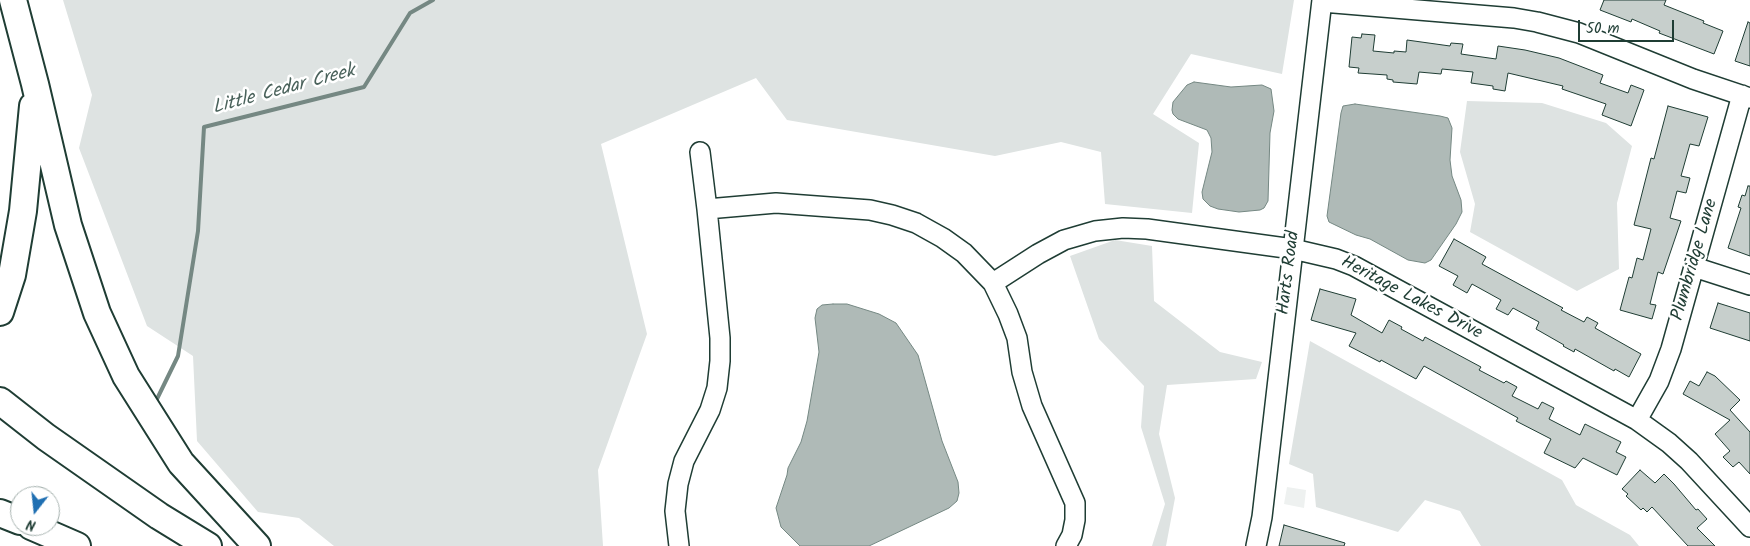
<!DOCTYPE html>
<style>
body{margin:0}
#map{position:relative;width:1750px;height:546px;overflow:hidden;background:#fff;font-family:Kalam,sans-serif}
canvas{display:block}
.north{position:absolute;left:10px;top:486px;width:50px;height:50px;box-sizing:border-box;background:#fff;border:1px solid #a5b1ae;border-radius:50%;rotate:196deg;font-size:14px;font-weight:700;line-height:20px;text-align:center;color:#1f3d34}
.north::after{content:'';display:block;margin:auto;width:18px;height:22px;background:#1f6fb2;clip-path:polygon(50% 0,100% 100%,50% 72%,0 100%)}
.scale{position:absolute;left:1578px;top:20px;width:96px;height:22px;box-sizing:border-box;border:2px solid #1f3d34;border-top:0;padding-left:6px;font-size:15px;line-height:18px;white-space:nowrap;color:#1f3d34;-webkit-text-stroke:4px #fff;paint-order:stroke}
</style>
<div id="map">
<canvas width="1750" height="546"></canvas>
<div class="north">N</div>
<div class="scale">50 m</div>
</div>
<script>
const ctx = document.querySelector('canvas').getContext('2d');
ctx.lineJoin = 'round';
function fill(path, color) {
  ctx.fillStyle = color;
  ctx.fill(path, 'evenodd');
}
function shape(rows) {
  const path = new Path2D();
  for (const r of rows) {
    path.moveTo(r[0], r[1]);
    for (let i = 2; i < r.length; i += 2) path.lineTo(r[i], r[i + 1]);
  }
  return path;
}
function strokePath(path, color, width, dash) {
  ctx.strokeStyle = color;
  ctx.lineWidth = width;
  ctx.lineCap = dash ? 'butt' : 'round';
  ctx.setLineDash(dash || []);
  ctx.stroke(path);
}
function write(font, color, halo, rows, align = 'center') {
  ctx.font = font + ' Kalam,sans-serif';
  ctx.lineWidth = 5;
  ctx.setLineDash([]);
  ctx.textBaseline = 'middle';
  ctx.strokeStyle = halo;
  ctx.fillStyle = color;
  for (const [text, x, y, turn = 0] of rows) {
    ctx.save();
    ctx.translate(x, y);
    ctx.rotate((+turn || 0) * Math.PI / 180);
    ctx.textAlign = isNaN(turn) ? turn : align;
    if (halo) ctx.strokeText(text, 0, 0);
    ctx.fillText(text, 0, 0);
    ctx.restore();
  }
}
fill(shape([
 [1287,487,1306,490,1304,508,1284,504]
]), '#eef1f0');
fill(shape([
 [63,0,1294,0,1282,74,1191,54,1153,114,1199,143,1192,213,1105,204,1101,152,1061,142,995,156,787,120,756,78,601,144,647,334,598,470,603,546,334,546,299,518,258,512,197,441,193,356,147,326,79,148,92,95],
 [1467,101,1542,103,1606,123,1632,146,1617,203,1619,269,1577,291,1470,232,1475,204,1460,152],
 [1115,240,1152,246,1154,301,1220,352,1262,362,1256,379,1167,385,1159,434,1175,498,1166,546,1152,546,1165,504,1141,427,1144,386,1099,339,1070,256],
 [1310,341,1562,480,1576,505,1630,535,1639,546,1481,546,1460,511,1425,500,1398,532,1316,507,1313,474,1289,464]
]), '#dee3e2');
const water = shape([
 [1194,82,1231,87,1262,85,1271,89,1274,111,1270,133,1268,201,1264,208,1260,210,1239,212,1218,209,1210,206,1203,199,1202,192,1212,152,1211,138,1207,130,1178,119,1173,114,1172,110,1173,102,1187,85,1194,82],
 [1355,104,1440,116,1448,118,1452,128,1450,160,1452,176,1461,200,1462,212,1456,224,1431,260,1425,263,1408,260,1370,239,1356,235,1329,222,1327,216,1341,113,1343,106,1355,104],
 [833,304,847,304,879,314,896,323,918,355,942,441,958,482,959,493,957,501,949,508,869,546,800,546,781,527,776,508,787,475,788,468,801,442,807,421,819,352,815,318,817,309,822,305,833,304]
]);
fill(water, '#afbab7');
strokePath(water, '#758883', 1);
strokePath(shape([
 [155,403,178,356,198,231,204,127,364,87,410,13,433,0]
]), '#758883', 4);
const building = shape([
 [1604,0,1666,0,1664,5,1704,21,1703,23,1723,31,1714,54,1659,33,1660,31,1632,19,1631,22,1600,10,1604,0],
 [1748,22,1750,23,1750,66,1735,61,1748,22],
 [1362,34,1375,35,1373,51,1394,53,1394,51,1406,52,1407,40,1450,46,1451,43,1463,44,1461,54,1496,59,1498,46,1525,50,1559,58,1603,75,1600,83,1628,93,1631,85,1644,90,1631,126,1602,115,1606,104,1562,89,1563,86,1508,73,1505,91,1493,89,1493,86,1471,83,1473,72,1442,69,1441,74,1419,72,1417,84,1393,82,1393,80,1387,79,1387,75,1358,73,1359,68,1349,67,1352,37,1361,38,1362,34],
 [1668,106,1708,117,1699,146,1690,144,1681,176,1690,178,1686,193,1677,191,1670,218,1681,221,1663,274,1658,272,1650,304,1656,305,1652,319,1620,310,1629,277,1632,278,1637,258,1643,260,1651,229,1634,225,1651,158,1654,159,1668,106],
 [1748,186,1750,186,1750,256,1728,248,1741,208,1738,207,1742,195,1745,196,1748,186],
 [1454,239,1486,257,1482,264,1563,308,1561,310,1584,322,1587,317,1598,323,1595,328,1641,354,1629,377,1615,369,1614,371,1575,349,1574,352,1563,346,1564,345,1536,329,1539,322,1513,308,1508,315,1496,309,1501,300,1472,284,1467,293,1453,285,1458,276,1439,266,1454,239],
 [1320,289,1356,299,1351,315,1382,333,1389,320,1402,327,1401,329,1423,341,1425,337,1481,367,1479,370,1504,383,1506,381,1517,387,1512,396,1538,409,1542,402,1554,408,1549,419,1580,435,1585,424,1621,442,1616,452,1626,457,1617,475,1583,458,1575,468,1544,453,1551,439,1516,421,1518,418,1424,366,1416,379,1381,360,1380,362,1349,346,1356,333,1311,320,1320,289],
 [1718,303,1750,313,1750,341,1710,328,1718,303],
 [1707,372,1715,376,1740,400,1730,410,1750,432,1750,474,1739,462,1733,467,1723,457,1730,451,1715,434,1730,420,1683,394,1690,381,1699,386,1707,372],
 [1640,470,1655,483,1664,474,1674,484,1696,510,1698,509,1707,519,1697,528,1715,546,1688,546,1652,507,1647,512,1643,508,1641,510,1626,496,1628,494,1622,489,1640,470],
 [1284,525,1345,543,1344,546,1279,546,1284,525]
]);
fill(building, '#c7cfcc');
strokePath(building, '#1f3d34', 1);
const minor = shape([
 [1322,2,1514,18,1537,22,1579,33,1693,79,1750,98],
 [700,152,707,209],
 [1694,267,1750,285],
 [993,283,1038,254,1064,240,1095,231,1123,228,1147,229,1293,249,1336,259,1354,266,1637,420,1669,443,1689,461,1750,527],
 [1637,420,1659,381,1671,349,1742,95],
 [679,546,675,511,678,484,684,461,710,410,717,388,720,361,720,338,707,209,776,203,870,210,892,215,916,223,943,238,964,253,993,283,1008,314,1017,338,1022,372,1032,406,1075,503,1075,520,1072,535,1066,546],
 [1256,546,1262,517,1322,0]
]);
const highway = shape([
 [13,0,35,84,68,225,97,313,126,376,181,463,257,546],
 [0,312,12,275,23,211,33,106],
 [0,401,46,437,159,516,208,546],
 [0,513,20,521],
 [31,526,77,546]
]);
strokePath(minor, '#1f3d34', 22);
strokePath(highway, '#1f3d34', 30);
strokePath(minor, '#fff', 19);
strokePath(highway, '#fff', 26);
write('18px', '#1f3d34', '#fff', [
 ["Plumbridge Lane",1696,260,-74],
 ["Harts Road",1290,273,-83],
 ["Heritage Lakes Drive",1411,299,28]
]);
write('italic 19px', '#4a625b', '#fff', [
 ["Little Cedar Creek",284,91,-15]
]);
</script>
